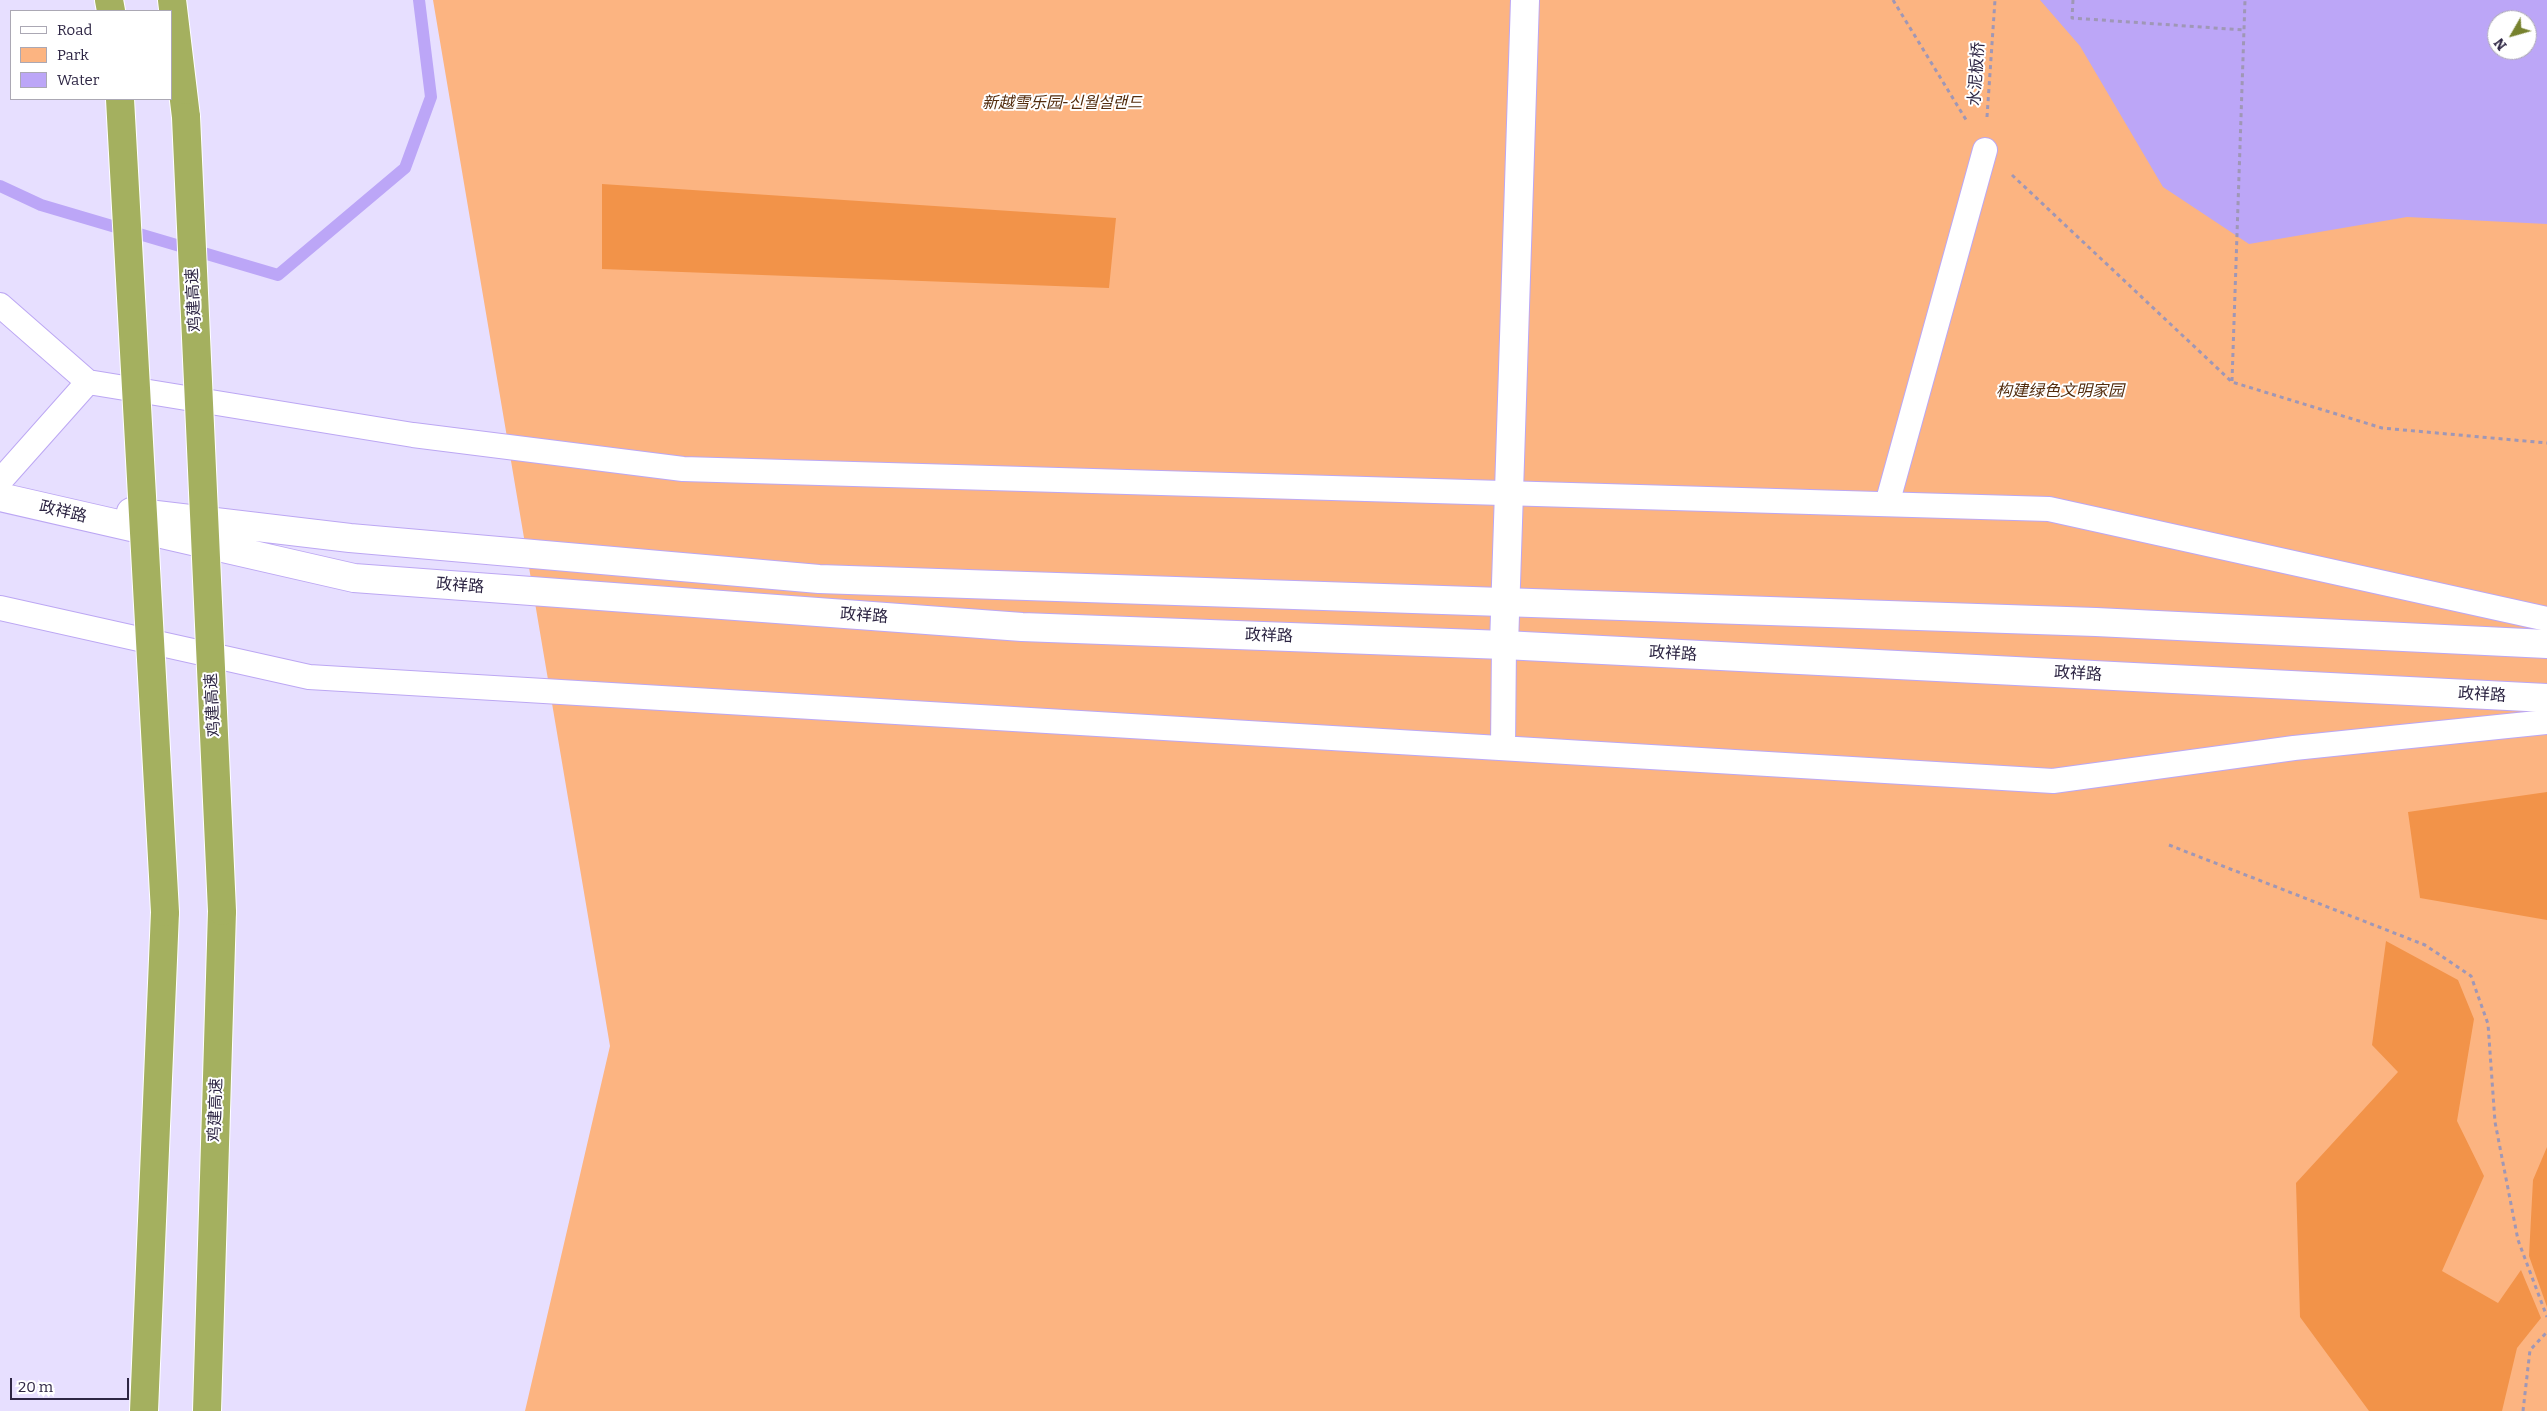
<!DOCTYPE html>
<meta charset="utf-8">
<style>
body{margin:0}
#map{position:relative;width:2547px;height:1411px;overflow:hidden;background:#e7dfff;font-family:Bitter,serif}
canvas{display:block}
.legend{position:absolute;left:10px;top:10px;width:162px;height:90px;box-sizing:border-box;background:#fff;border:1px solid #aba8b4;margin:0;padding:6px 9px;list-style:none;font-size:15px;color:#2e2644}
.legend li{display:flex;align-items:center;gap:10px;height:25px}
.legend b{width:25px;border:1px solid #aba8b4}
.north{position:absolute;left:2487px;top:10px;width:50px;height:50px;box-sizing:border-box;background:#fff;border:1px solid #aba8b4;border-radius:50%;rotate:232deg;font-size:14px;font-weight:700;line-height:20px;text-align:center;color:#2e2644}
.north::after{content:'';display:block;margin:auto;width:18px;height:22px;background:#77822e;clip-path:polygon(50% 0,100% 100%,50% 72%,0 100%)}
.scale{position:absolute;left:10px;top:1378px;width:119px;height:22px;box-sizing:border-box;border:2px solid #2e2644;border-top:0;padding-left:6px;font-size:15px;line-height:18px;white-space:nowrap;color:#2e2644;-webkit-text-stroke:4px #fff;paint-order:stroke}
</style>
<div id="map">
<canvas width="2547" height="1411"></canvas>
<ul class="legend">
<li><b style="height:6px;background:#fff"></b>Road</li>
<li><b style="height:14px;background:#fcb481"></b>Park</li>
<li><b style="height:14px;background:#bca6f7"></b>Water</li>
</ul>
<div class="north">N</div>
<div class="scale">20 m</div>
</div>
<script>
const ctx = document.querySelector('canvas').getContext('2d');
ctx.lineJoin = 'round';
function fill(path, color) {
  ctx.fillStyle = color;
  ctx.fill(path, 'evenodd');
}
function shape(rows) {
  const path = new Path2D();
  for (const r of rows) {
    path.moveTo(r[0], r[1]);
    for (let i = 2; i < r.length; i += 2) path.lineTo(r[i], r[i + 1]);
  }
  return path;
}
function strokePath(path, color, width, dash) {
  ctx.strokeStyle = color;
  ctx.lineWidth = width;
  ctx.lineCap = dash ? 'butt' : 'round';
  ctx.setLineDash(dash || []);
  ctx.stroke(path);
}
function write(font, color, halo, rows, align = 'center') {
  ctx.font = font + ' Bitter,"Noto Sans SC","Noto Sans KR",serif';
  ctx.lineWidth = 4;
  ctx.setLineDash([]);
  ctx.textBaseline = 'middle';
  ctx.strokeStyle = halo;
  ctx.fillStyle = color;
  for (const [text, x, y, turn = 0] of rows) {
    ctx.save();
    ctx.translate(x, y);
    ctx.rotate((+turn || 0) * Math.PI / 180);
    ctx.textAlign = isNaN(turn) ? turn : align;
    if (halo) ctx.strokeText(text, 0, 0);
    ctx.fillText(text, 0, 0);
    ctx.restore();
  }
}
fill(shape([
 [433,0,2547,0,2547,1411,525,1411,610,1046],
 [2497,20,2527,20,2527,50,2497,50]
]), '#fcb481');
fill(shape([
 [602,184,1116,218,1109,288,602,269],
 [2547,792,2547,920,2420,898,2408,812],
 [2386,941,2458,980,2474,1019,2457,1121,2484,1176,2442,1271,2498,1303,2521,1270,2541,1318,2517,1348,2502,1411,2369,1411,2300,1317,2296,1183,2398,1072,2372,1045],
 [2547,1147,2547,1307,2529,1256,2533,1180]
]), '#f29349');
fill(shape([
 [2040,0,2547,0,2547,224,2407,217,2249,244,2163,187,2080,46],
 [2497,20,2527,20,2527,50,2497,50]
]), '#bca6f7');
strokePath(shape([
 [0,186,41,205,278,275,405,168,431,97,419,0]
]), '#bca6f7', 12);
const service = shape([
 [0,305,88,382,413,435,683,469,2049,509,2547,619],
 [0,481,88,382],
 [1887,504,1985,150],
 [0,608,309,677,2053,781,2294,748,2547,722],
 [1503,748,1504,645]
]);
const pedestrian = shape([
 [1504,645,1525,0]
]);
const secondary = shape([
 [0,497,354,578,1022,627,1504,645,2547,698],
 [131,512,350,538,819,579,2096,622,2547,644]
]);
const motorway = shape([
 [109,0,111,11],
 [172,0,186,117],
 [144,1411,165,912],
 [207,1411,222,911]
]);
strokePath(service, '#bca7f3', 26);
strokePath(pedestrian, '#bca7f3', 30);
strokePath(secondary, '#bca7f3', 30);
strokePath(motorway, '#fff', 30);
strokePath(shape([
 [1893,0,1968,123],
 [2073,0,2072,18,2244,30],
 [1987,117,1995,0],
 [2012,175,2232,382,2382,428,2547,443],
 [2232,381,2245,0],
 [2169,845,2425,945,2471,976,2488,1024,2495,1122,2518,1240,2547,1317],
 [2523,1411,2530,1350,2547,1332]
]), '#9f97b6', 3, [4, 4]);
strokePath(service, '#fff', 24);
strokePath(pedestrian, '#fff', 28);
strokePath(secondary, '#fff', 28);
strokePath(motorway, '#a4b05f', 28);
const motorwayBridge = shape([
 [120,99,165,912],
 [186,117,222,911]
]);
strokePath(motorwayBridge, '#fff', 30, []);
strokePath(motorwayBridge, '#a4b05f', 28);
write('16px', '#2e2644', '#fff', [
 ["水泥板桥",1977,74,-86],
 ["鸡建高速",194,300,-93],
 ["政祥路",63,512,13],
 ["政祥路",460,586,4],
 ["政祥路",864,616,4],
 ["政祥路",1269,636,2],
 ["政祥路",1673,654,3],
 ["政祥路",2078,674,3],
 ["政祥路",2482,695,3],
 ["鸡建高速",213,705,-93],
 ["鸡建高速",216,1110,-88]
]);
write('italic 16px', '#532d0e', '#fff', [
 ["新越雪乐园-신월설랜드",1062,104],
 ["构建绿色文明家园",2060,392]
]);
</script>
